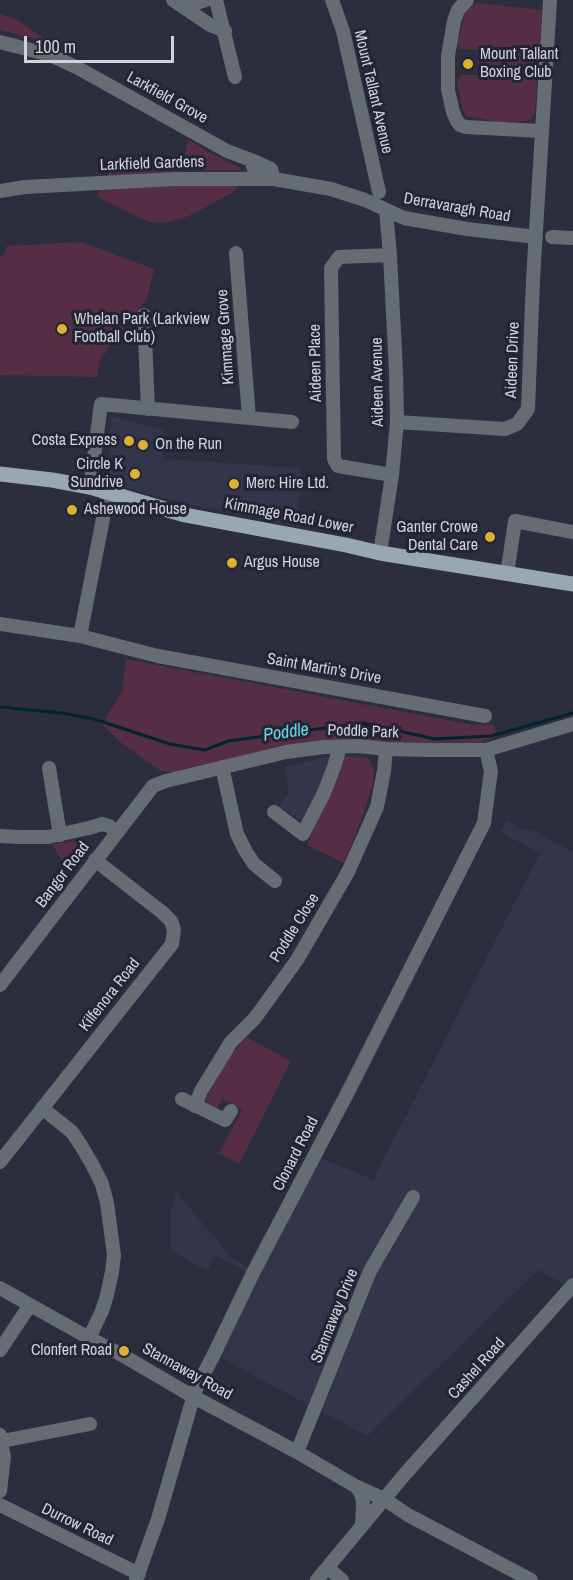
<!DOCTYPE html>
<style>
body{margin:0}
#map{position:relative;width:573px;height:1580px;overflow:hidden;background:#2c2e3e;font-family:"Archivo Narrow",sans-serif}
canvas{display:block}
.scale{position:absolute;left:24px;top:36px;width:150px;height:27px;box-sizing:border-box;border:3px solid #d1d2dd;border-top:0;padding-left:8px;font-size:18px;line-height:21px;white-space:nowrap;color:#d1d2dd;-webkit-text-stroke:4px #232434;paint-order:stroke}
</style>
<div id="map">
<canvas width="573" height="1580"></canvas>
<div class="scale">100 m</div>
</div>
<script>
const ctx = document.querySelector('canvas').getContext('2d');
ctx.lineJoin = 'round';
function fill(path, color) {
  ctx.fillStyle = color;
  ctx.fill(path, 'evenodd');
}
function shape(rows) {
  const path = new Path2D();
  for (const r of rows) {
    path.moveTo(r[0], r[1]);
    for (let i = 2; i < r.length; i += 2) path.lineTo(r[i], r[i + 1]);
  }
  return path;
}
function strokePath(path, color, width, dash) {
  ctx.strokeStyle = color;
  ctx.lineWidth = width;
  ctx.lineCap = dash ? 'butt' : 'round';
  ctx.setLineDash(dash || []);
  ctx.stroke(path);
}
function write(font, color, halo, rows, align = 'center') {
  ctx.font = font + ' "Archivo Narrow",sans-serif';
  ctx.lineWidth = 6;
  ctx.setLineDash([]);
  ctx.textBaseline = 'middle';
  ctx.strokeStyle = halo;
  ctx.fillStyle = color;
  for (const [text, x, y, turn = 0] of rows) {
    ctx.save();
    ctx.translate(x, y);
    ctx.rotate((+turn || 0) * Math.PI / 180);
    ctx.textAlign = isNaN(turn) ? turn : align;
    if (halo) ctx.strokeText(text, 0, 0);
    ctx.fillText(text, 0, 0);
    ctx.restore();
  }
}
fill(shape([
 [111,416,165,430,162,459,301,468,299,510,300,527,186,504,108,483],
 [332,755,312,806,303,822,279,807,289,792,284,767],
 [507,820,521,829,532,830,572,851,573,849,573,1285,571,1288,538,1270,367,1436,214,1354,252,1274,215,1256,207,1271,170,1250,170,1214,176,1192,232,1258,254,1271,315,1155,373,1180,540,853,500,832]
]), '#33354b');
fill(shape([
 [478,3,542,10,535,113,532,118,526,121,498,122,466,116,463,111,457,83,461,75,478,75,478,50,458,49,458,41,467,5],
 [0,14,18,20,44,39,44,41,0,30],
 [188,139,209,152,240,168,241,170,182,170],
 [110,170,178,171,182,175,251,171,232,193,189,216,168,222,149,222,111,204,97,196],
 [81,242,154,269,147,298,100,360,97,377,0,375,0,257,4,255,7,246],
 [126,659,473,725,492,724,498,736,462,750,430,750,335,740,306,743,176,772,161,771,120,742,102,724,122,692],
 [342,756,368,758,374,769,373,784,363,815,344,863,307,845,341,771],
 [81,840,84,844,84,851,70,870,68,871,52,844],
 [247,1037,291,1061,239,1164,219,1153,242,1110,223,1099,217,1108,207,1107,206,1099,228,1058]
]), '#552e43');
strokePath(shape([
 [0,707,62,713,94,719,170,744,205,750,228,741,362,723,435,739,491,736,573,713]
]), '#00252c', 3);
strokePath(shape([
 [173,0,210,25,225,31],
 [216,0,235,77],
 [332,0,343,31,379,192],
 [467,0,458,10,454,21,448,56,448,90,453,112,457,121,460,125,466,127,541,131],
 [183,7,206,0],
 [0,42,50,55,78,68,227,151,251,160,257,179],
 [251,160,271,169,274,179],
 [0,191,25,187,176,179,274,179,331,189,365,200,404,218,467,229,536,237],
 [552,237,573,238],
 [236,253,249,418],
 [390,255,339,257,331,268,334,459,338,466,392,475],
 [144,315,148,409],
 [397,422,505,429,517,424,528,409,533,280,550,0],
 [90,487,101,404,292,422],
 [380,553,392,475,397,422,396,371,390,255,386,210],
 [507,574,515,521,573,532],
 [0,624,80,636,158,656,485,716],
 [80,636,108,493],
 [222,767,237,834,245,850,254,864,275,881],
 [49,768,60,835],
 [274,812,303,834,324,793,334,767,340,747],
 [0,836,18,837,48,837,89,828,102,824,109,826,117,832],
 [0,985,153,786,166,781,286,752,324,747,359,746,386,749,426,750,486,750,573,724],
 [182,1099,225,1120,231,1111],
 [195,1106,201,1091,231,1042,255,1018,297,960,348,872,377,807,384,771,386,749],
 [42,1108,72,1132,82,1147,93,1166,102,1184,107,1203,114,1255,112,1272,107,1295,102,1311,89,1338],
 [0,1162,172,944,174,930,171,921,163,913,95,860],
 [0,1288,89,1338,122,1355,192,1396,297,1452,357,1487,384,1499,408,1515,531,1580],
 [0,1350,30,1305],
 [0,1435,4,1457,0,1491],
 [2,1441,90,1424],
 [297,1452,370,1271,413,1197],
 [357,1487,362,1496,363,1503,362,1525],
 [0,1505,139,1574],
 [328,1568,342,1580],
 [136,1580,158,1519,195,1391,214,1354,254,1271,350,1088,484,823,491,771,486,750],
 [317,1580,405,1474,573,1285]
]), '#656c72', 14);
strokePath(shape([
 [0,474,52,480,90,487,185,515,346,545,380,553,573,584]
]), '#99a7b3', 15);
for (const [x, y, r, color] of [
 [468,64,6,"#ddb133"],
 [62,329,6,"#ddb133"],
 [129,441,6,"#ddb133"],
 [143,445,6,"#ddb133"],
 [135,474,6,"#ddb133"],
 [234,484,6,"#ddb133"],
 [72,510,6,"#ddb133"],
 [490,537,6,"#ddb133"],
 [232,563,6,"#ddb133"],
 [124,1351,6,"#ddb133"]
]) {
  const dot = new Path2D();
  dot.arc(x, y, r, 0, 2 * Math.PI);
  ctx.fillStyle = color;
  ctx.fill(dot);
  strokePath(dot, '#232434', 2);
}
write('16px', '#d1d2dd', '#232434', [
 ["Mount Tallant",480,55],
 ["Boxing Club",480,73],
 ["Whelan Park (Larkview",74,320],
 ["Football Club)",74,338],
 ["Costa Express",117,441,"right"],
 ["On the Run",155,445],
 ["Circle K",123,465,"right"],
 ["Sundrive",123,483,"right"],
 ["Merc Hire Ltd.",246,484],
 ["Ashewood House",84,510],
 ["Ganter Crowe",478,528,"right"],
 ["Dental Care",478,546,"right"],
 ["Argus House",244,563],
 ["Clonfert Road",112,1351,"right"]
], 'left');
write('16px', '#d1d2dd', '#232434', [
 ["Mount Tallant Avenue",373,92,77],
 ["Larkfield Grove",167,98,29],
 ["Larkfield Gardens",152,164,-2],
 ["Derravaragh Road",457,208,10],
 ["Kimmage Grove",226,337,-94],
 ["Aideen Drive",513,360,-88],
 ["Aideen Place",316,363,-91],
 ["Aideen Avenue",378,382,-91],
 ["Kimmage Road Lower",289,516,11],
 ["Saint Martin's Drive",324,669,10],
 ["Poddle Park",363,732,2],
 ["Bangor Road",63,875,-53],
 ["Poddle Close",295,928,-58],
 ["Kilfenora Road",110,995,-52],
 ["Clonard Road",296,1154,-63],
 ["Stannaway Drive",335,1316,-68],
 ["Cashel Road",477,1369,-48],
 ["Stannaway Road",187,1372,29],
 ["Durrow Road",77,1525,26]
]);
write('italic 18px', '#69d3e7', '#232434', [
 ["Poddle",286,733,-8]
]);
</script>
